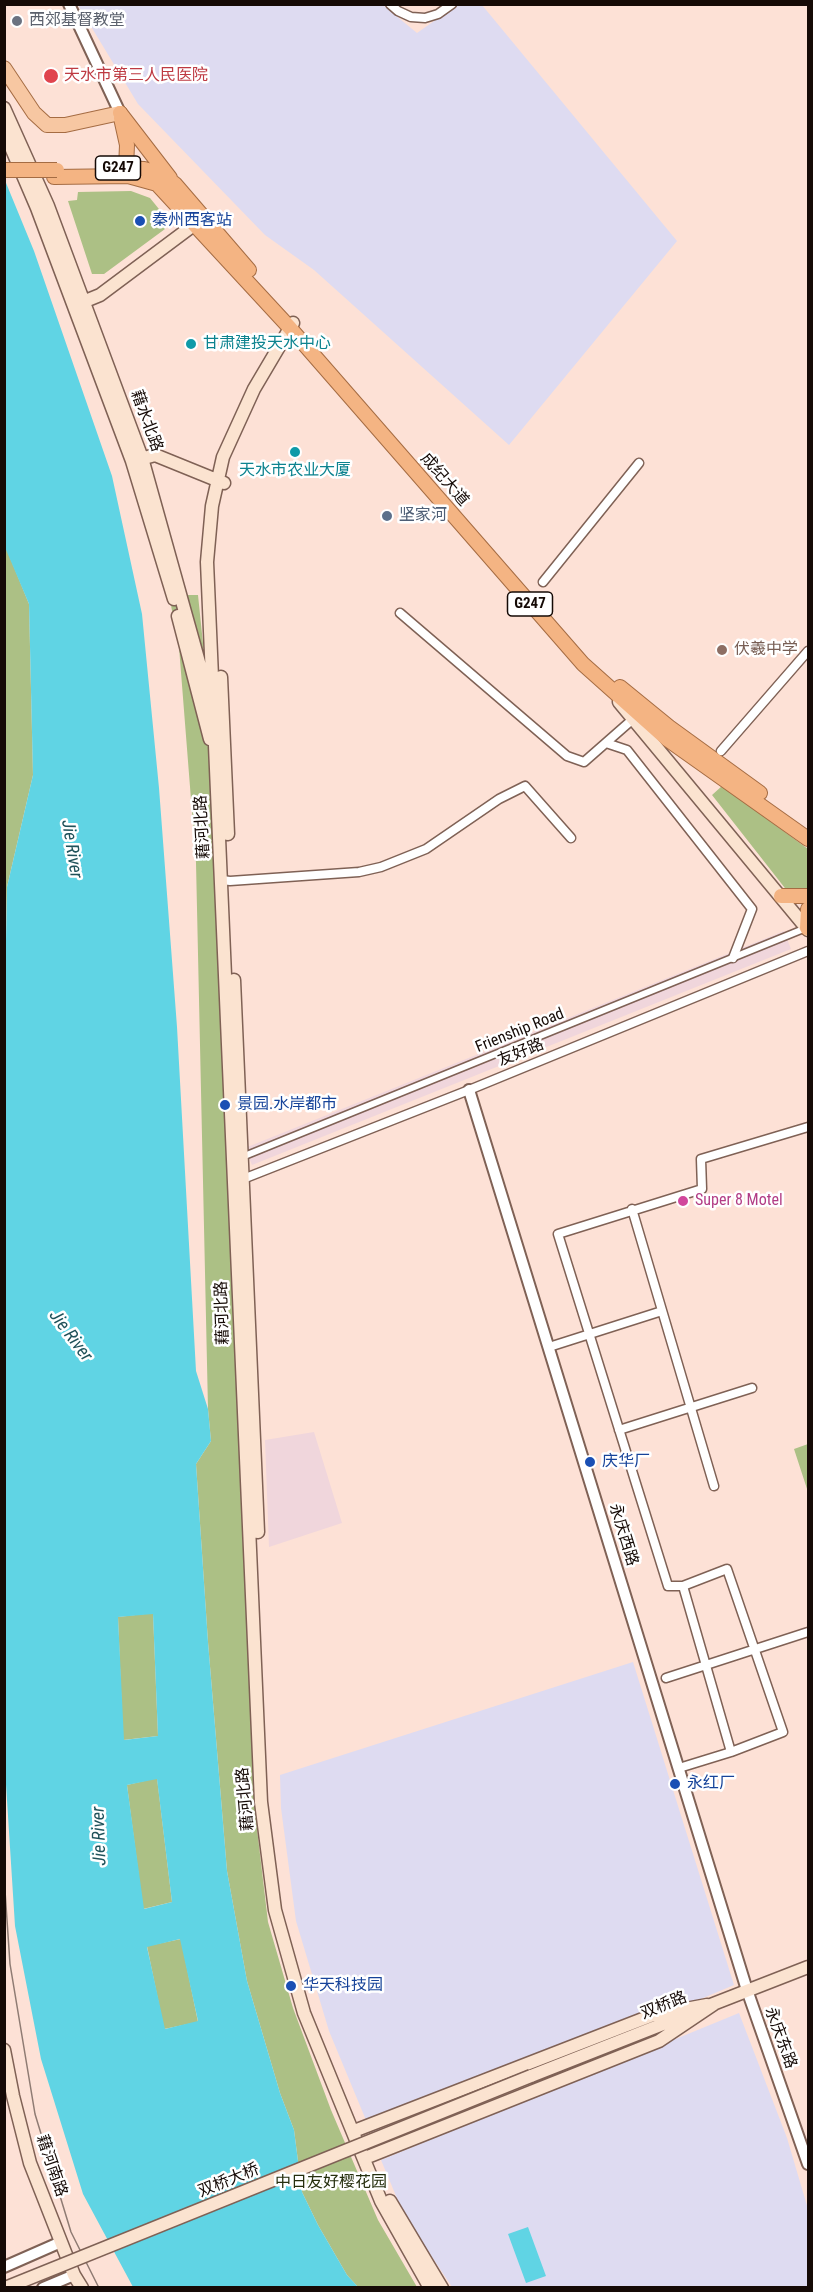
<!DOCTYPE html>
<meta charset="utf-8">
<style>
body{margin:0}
#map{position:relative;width:813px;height:2292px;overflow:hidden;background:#fde1d6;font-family:"Roboto Condensed",sans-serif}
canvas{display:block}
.frame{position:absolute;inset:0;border:6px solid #150a06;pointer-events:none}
</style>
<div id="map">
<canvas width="813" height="2292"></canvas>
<div class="frame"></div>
</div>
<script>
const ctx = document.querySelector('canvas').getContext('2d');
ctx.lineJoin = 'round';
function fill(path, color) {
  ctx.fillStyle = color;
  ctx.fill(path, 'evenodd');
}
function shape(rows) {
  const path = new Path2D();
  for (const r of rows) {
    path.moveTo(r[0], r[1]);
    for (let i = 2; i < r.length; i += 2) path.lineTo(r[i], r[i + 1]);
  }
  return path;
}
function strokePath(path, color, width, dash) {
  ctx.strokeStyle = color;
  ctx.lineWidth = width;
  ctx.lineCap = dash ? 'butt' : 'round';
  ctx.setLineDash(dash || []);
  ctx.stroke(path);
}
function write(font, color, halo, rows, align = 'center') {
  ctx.font = font + ' "Roboto Condensed","Noto Sans SC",sans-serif';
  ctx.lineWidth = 5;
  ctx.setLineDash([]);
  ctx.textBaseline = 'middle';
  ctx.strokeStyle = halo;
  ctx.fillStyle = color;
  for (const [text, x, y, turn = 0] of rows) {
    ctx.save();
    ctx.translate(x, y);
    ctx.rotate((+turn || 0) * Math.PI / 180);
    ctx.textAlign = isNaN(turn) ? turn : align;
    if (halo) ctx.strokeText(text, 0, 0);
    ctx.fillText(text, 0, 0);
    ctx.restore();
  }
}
fill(shape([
 [784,931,791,949,252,1165,245,1148],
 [314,1432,342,1523,269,1547,265,1440]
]), '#f0d6dc');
fill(shape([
 [78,5,383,5,417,33,457,5,482,5,677,241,509,445,314,270,265,235,138,104],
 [633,1662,734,1985,373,2137,329,2031,296,1921,281,1808,280,1775],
 [739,2013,787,2138,808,2209,808,2287,452,2287,404,2215,381,2160]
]), '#dedbf1');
fill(shape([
 [131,191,150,198,163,214,166,223,165,229,104,274,92,274,68,201,77,200,78,192],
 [5,545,29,604,33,775,7,887,5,994],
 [169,595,198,595,209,702,234,1214,243,1546,257,1829,268,1922,293,2008,331,2110,378,2220,417,2287,358,2287,347,2275,318,2225,302,2192,294,2130,280,2093,247,1981,227,1871,208,1642,196,1464,211,1441,208,1409,196,863,179,647],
 [722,786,808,849,808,890,788,892,712,795],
 [808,1444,808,1492,794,1449],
 [153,1613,158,1736,123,1740,118,1617],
 [157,1778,172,1902,143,1909,127,1785],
 [181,1939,198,2022,164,2029,147,1946]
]), '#acc085');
fill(shape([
 [4,178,34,251,112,476,142,614,159,788,177,1027,196,1371,208,1409,211,1441,196,1464,208,1642,227,1871,247,1981,280,2093,294,2130,302,2192,318,2225,347,2275,358,2287,133,2287,83,2194,41,2059,15,1926,4,1753,5,994,7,887,33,775,29,604,4,545],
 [153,1614,158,1736,124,1740,118,1617],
 [157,1779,172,1902,144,1909,127,1785],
 [180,1939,198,2021,165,2029,147,1947],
 [528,2227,546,2276,526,2283,508,2234]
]), '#60d4e4');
const pedestrian = shape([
 [242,1157,806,928]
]);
const minor = shape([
 [390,4,398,11,411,17,425,18,438,14,452,4],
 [543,582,639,463],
 [400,613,567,756,584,762,633,719],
 [606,743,627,750,752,909,733,958],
 [721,751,808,651],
 [222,880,230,881,359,872,381,867,426,849,499,799,525,786,571,838],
 [243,1179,469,1090,808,951],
 [632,1209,714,1486],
 [549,1347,662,1311],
 [619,1430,752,1388],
 [666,1678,808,1632],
 [731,1752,683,1586,668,1586,558,1234,702,1189,701,1159,808,1127],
 [679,1768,731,1752,783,1732,727,1569,683,1586]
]);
const tertiary = shape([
 [69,4,120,113],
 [469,1090,747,1990,808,2164],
 [4,2267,61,2242],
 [43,2288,74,2275]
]);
const secondary = shape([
 [4,108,48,206,142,458,209,698],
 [4,131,37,208,132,461,174,599],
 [78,304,100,295,195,224],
 [293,323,254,389,223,457,212,506,207,562,261,1802,275,1910,304,2013,381,2201,430,2288],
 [137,460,155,455,224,483],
 [178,616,210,739],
 [221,677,228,834],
 [619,702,808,930],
 [234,980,258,1532],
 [708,2006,808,1967],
 [4,2050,13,2096,30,2163,74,2275,82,2288],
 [531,2076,686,2015],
 [354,2131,653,2015,707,2005],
 [365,2158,659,2041,714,2004],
 [390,2201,442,2288]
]);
const primary = shape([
 [4,68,34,113,47,125,65,125,120,113]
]);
const trunk = shape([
 [120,113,170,178],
 [121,118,127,145,126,168,128,176],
 [119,168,144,169,162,174,175,184,249,270],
 [54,177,128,176,157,184,290,328,583,664,667,739,808,839],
 [620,687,669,727,760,793],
 [781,896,808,896],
 [807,928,808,909]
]);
strokePath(pedestrian, '#7f6155', 9);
strokePath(minor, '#7f6155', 11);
strokePath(tertiary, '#7f6155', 14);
strokePath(secondary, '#7f6155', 15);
strokePath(primary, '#a56c43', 16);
strokePath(trunk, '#a56c43', 16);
strokePath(pedestrian, '#fff', 6);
strokePath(minor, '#fff', 8);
strokePath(tertiary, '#fff', 10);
strokePath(secondary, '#fbe3d0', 12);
strokePath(primary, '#f7c7a2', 14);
strokePath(trunk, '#f4b483', 14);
strokePath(shape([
 [4,1876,10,1964,35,2114,71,2232,99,2288]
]), '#8f7b73', 1.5);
const secondaryBridge = shape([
 [5,2288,531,2076]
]);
const trunkBridge = shape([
 [4,170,57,170]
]);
strokePath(secondaryBridge, '#7f6155', 15, []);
strokePath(trunkBridge, '#a56c43', 16, []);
strokePath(secondaryBridge, '#fbe3d0', 12);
strokePath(trunkBridge, '#f4b483', 14);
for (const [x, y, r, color] of [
 [17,21,6,"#6b7280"],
 [51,76,8,"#e0444e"],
 [140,221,6,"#1a4fb4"],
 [191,344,6,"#0f9aa8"],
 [295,452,6,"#0f9aa8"],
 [387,516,6,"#5c6f8a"],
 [722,650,6,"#8d6e63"],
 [225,1105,6,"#1a4fb4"],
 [683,1201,6,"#d1479c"],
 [590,1462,6,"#1a4fb4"],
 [675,1784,6,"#1a4fb4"],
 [291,1986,6,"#1a4fb4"]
]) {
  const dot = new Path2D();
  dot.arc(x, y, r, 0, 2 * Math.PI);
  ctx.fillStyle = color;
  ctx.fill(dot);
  strokePath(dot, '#fff', 2);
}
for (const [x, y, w] of [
 [118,168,45],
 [530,604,45]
]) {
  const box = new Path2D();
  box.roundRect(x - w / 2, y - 12, w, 24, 4.5);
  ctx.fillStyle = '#fff';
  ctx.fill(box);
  strokePath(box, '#150a06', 1.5);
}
write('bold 15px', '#150a06', null, [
 ["G247",118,168],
 ["G247",530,604]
]);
write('16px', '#5b616d', '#fff', [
 ["西郊基督教堂",29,21]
], 'left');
write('16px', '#be3a42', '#fff', [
 ["天水市第三人民医院",64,76]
], 'left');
write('16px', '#164399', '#fff', [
 ["秦州西客站",152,221],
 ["景园.水岸都市",237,1105],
 ["庆华厂",602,1462],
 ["永红厂",687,1784],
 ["华天科技园",303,1986]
], 'left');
write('16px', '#0d838f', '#fff', [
 ["甘肃建投天水中心",203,344],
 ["天水市农业大厦",295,471,"center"]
], 'left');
write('16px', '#150a06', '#fff', [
 ["藉水北路",146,421,70],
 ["成纪大道",444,480,49],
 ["藉河北路",203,827,-93],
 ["Frienship Road",520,1031,-22],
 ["友好路",521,1053,-22],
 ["藉河北路",223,1313,-92],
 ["永庆西路",623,1535,73],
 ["藉河北路",246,1799,-95],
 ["双桥路",664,2006,-22],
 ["永庆东路",780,2038,70],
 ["藉河南路",51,2166,71],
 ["双桥大桥",229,2181,-22]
]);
write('16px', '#4e5e75', '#fff', [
 ["坚家河",399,516]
], 'left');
write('16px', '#785e54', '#fff', [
 ["伏羲中学",734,650]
], 'left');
write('16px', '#b23c85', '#fff', [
 ["Super 8 Motel",695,1201]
], 'left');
write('16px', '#262f0e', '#fff', [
 ["中日友好樱花园",331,2183]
]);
write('italic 18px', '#20525a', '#fff', [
 ["Jie River",71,849,81],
 ["Jie River",70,1336,53],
 ["Jie River",100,1836,-92]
]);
</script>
